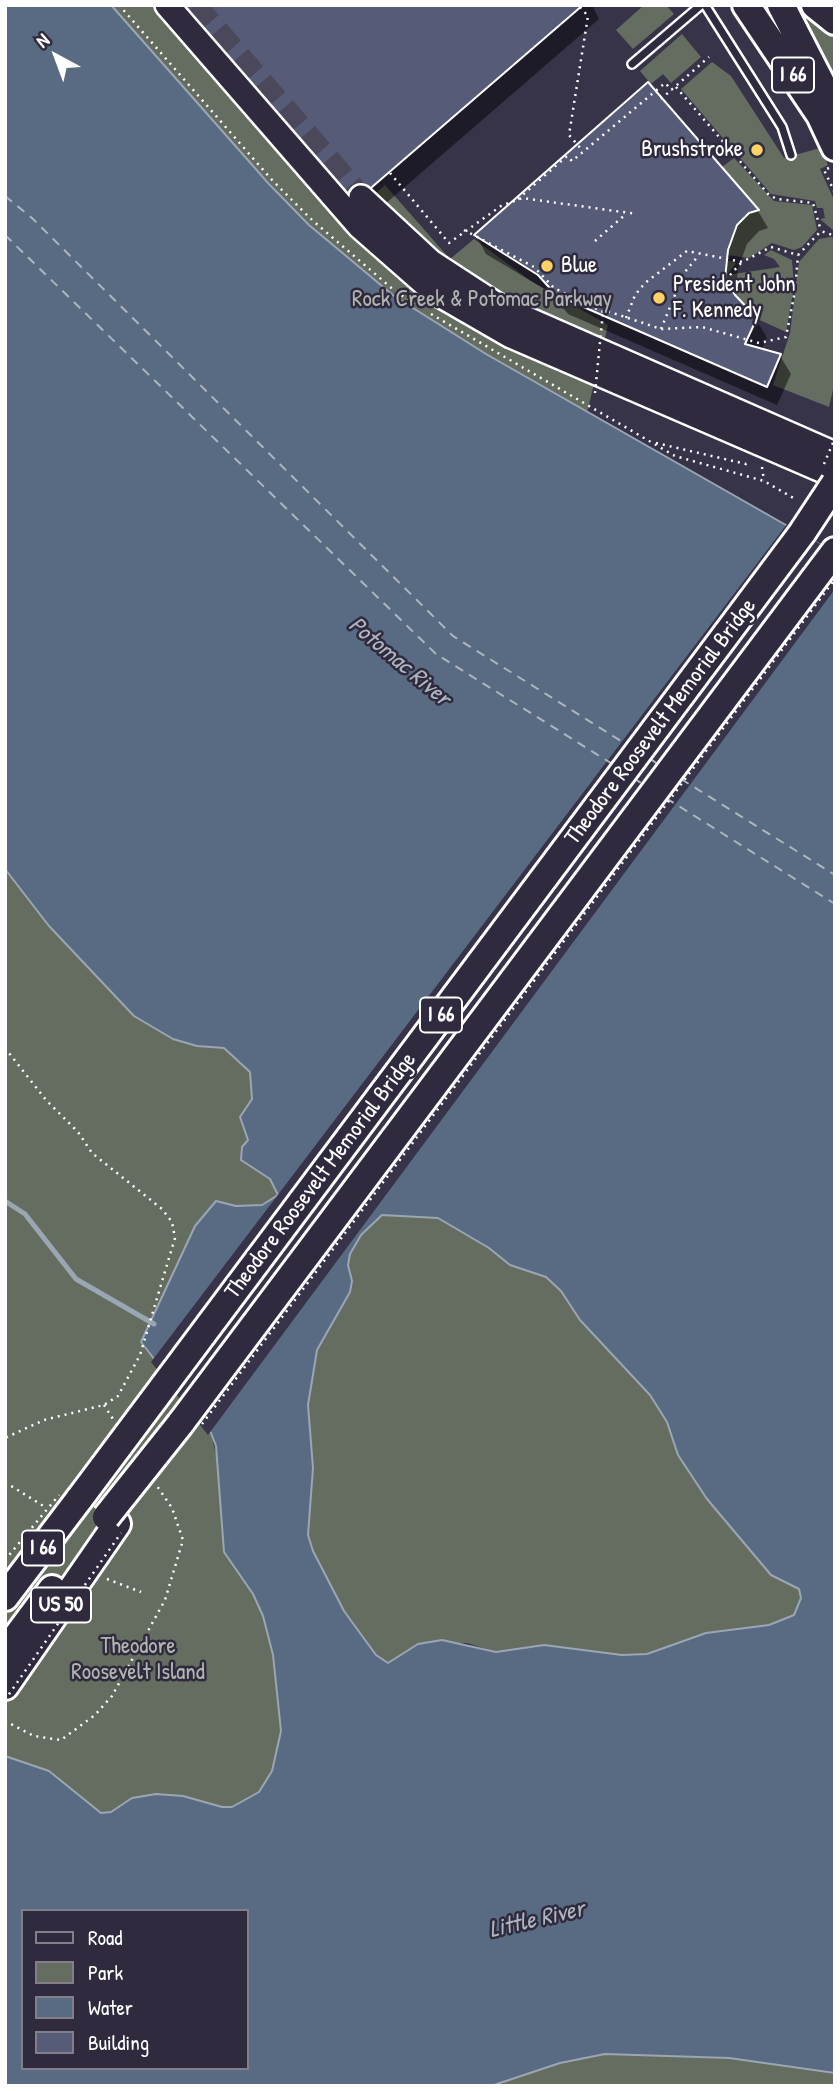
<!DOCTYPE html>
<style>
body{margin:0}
#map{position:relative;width:840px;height:2091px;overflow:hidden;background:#373449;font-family:"Patrick Hand",sans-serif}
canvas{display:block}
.frame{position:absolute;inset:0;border:7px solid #fff;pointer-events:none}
.legend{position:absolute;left:21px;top:1909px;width:228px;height:161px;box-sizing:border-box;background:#2f2a3d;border:2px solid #827f8b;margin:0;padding:9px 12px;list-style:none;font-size:21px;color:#fff}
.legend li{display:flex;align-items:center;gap:14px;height:35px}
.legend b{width:35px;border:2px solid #827f8b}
.north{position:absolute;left:21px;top:21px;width:70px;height:70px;-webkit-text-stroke:5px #2f2a3d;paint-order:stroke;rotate:319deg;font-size:19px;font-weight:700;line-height:28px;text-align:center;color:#fff}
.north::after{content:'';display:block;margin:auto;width:24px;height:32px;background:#fff;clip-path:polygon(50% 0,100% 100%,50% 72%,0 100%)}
</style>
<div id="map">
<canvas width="840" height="2091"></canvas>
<div class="frame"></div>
<ul class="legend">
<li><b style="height:9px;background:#2f2a3d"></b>Road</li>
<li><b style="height:19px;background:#656d60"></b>Park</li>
<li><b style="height:19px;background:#596b82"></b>Water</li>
<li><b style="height:19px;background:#565c77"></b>Building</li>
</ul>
<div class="north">N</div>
</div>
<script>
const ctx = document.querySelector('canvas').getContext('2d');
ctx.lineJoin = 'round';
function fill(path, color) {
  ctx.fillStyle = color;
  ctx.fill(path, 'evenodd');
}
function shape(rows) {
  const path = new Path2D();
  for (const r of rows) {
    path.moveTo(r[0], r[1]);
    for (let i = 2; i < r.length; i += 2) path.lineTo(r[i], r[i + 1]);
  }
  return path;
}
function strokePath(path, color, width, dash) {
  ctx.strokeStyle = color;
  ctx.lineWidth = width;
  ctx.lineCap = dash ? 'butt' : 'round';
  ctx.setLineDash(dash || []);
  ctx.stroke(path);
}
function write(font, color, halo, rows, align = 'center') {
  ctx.font = font + ' "Patrick Hand",sans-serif';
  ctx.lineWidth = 5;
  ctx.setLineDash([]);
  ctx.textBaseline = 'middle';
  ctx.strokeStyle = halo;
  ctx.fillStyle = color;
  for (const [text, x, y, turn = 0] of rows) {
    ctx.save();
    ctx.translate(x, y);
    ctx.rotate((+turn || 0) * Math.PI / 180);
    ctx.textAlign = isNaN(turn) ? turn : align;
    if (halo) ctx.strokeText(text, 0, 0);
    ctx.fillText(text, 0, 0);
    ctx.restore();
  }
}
fill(shape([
 [111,5,213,5,374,195,385,185,450,259,474,239,531,281,608,325,587,413,486,354,394,296,309,225,209,118],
 [644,5,666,5,674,14,633,49,616,30],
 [791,5,800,5,835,29,835,92],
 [682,34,701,57,671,83,663,74,651,84,640,71],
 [712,62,731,76,784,158,820,148,828,165,820,169,835,202,835,232,820,219,825,218,823,208,817,208,815,201,771,194,681,89],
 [666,104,722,167,734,158,774,201,812,205,817,230,802,247,794,250,772,243,749,258,727,255],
 [831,237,835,239,835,381,829,407,773,385,790,333,799,262,819,239],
 [771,250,792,260,794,287,786,332,681,284,708,255,736,263,727,275,780,267,774,259,764,255],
 [5,869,49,926,134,1016,197,1046,224,1048,250,1072,252,1099,240,1117,248,1140,241,1159,270,1179,278,1195,262,1205,236,1206,143,1346,211,1433,219,1467,224,1552,253,1594,263,1616,273,1655,281,1731,272,1771,259,1792,232,1807,222,1807,183,1796,132,1798,111,1812,101,1813,49,1771,5,1756],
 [382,1215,438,1218,489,1248,510,1265,546,1277,561,1291,580,1320,650,1395,667,1422,678,1455,707,1499,771,1575,799,1589,801,1598,794,1615,769,1625,706,1633,647,1654,622,1655,544,1645,496,1652,467,1643,418,1644,388,1663,376,1655,344,1611,313,1551,308,1535,313,1468,308,1405,317,1350,350,1292,352,1281,348,1265,350,1254,361,1235],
 [605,2054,729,2058,791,2065,835,2073,835,2086,491,2086,560,2063]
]), '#656d60');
const water = shape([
 [5,5,111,5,269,184,309,225,394,296,486,354,835,553,835,2073,729,2058,605,2054,560,2063,491,2086,5,2086,5,1756,49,1771,101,1813,111,1812,132,1798,156,1794,183,1796,222,1807,232,1807,259,1792,272,1771,281,1731,273,1655,263,1616,253,1594,224,1552,216,1446,211,1433,141,1342,195,1226,216,1201,236,1206,262,1205,278,1195,270,1179,241,1160,242,1147,248,1140,240,1117,252,1099,250,1072,224,1048,197,1046,173,1039,134,1016,49,926,5,869,5,5],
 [382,1215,438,1218,489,1248,510,1265,546,1277,561,1291,580,1320,650,1395,667,1422,678,1455,707,1499,771,1575,799,1589,801,1598,794,1615,769,1625,706,1633,647,1654,622,1655,544,1645,496,1652,442,1640,418,1644,388,1663,376,1655,344,1611,313,1551,308,1535,313,1468,308,1405,317,1350,350,1292,352,1281,348,1265,350,1254,361,1235,382,1215],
 [23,1911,247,1911,247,2068,23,2068,23,1911]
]);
fill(water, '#596b82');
strokePath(water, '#9ba6b4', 2);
fill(shape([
 [787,524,835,553,835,589,208,1435,151,1362]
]), '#373449');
fill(shape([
 [173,5,592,5,599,19,362,224],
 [648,84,758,211,768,228,759,231,747,244,738,269,735,298,756,319,767,338,761,350,780,356,791,374,777,405,568,314,551,293,486,254,476,235]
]), '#0007');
strokePath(shape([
 [5,1201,25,1214,76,1279,154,1324]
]), '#9ba6b4', 5);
strokePath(shape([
 [5,196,32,218,453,636,629,746],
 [5,235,436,654,614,765],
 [649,758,659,765],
 [633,778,643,784],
 [681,779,835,875],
 [666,798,835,904]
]), '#acb5c0', 2, [9, 7]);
const building = shape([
 [177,5,583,5,350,206,177,5],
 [648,82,759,210,749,213,737,225,728,250,725,279,735,295,757,318,745,344,781,354,767,387,556,295,538,275,474,235,648,82]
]);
fill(building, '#565c77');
strokePath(building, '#fff', 2);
strokePath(shape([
 [195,5,361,197]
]), '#4b485b', 23, [23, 11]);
const lane = shape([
 [705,5,782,127,791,155],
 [632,64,701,5]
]);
const primary = shape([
 [167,5,359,226,433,291,511,336,835,476],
 [361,197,431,262,500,307,835,454]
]);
const highway = shape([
 [746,5,820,115,835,147],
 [781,5,835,110],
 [815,5,835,21],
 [180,1424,835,551],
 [5,1597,80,1498],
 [5,1652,52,1589],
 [5,1686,117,1524]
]);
strokePath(lane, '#fff', 12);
strokePath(primary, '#fff', 28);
strokePath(highway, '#fff', 32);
strokePath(shape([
 [119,5,272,180,312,220,395,291,416,305],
 [580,7,588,16,569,135,583,151],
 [676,87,769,195,777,199,813,203,821,231],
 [661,99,709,57],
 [829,168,824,170,835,193],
 [390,173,449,243,501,206,522,198,637,214],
 [518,199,567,156,572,161,665,83,672,90],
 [464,230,534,267,554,288,603,312,607,311,661,329,702,327,759,343,786,337,795,291,798,255],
 [595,241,626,214],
 [730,275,742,262],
 [431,314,675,456,764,481,797,500],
 [626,318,635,295,645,283,687,251,742,262,771,247,798,255,821,231,835,236],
 [661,329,684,273,699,255],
 [656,443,746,464,751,462],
 [762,467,764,481],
 [5,1048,46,1100,78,1132,92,1153,162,1209,172,1222,175,1238,140,1355,118,1396,104,1405,44,1420,5,1438],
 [104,1405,113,1419],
 [5,1485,8,1484,45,1507],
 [107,1579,141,1592],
 [5,1721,34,1736,61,1740,95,1715,112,1696,165,1600,183,1540,172,1508,157,1486]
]), '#fff', 2.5, [2, 5]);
strokePath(lane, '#2f2a3d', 7);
strokePath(primary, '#2f2a3d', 23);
strokePath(highway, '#2f2a3d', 26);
const highwayBridge = shape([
 [80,1498,802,533,835,483],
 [106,1517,180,1424]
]);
strokePath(highwayBridge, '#fff', 32, []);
strokePath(shape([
 [595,393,603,312],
 [824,464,835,438],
 [202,1424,835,579],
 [5,1560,59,1495],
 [5,1700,121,1533]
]), '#fff', 2.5, [2, 5]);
strokePath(highwayBridge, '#2f2a3d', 26);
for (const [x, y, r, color] of [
 [757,150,7,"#ffd166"],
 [547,266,7,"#ffd166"],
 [659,298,7,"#ffd166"]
]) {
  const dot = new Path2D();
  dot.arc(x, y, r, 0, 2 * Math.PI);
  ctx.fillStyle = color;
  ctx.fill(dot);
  strokePath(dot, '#2f2a3d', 2.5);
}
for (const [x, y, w] of [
 [793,75,42],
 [441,1015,42],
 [43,1548,42],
 [61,1605,60]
]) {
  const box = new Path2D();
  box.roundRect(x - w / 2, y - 17.5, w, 35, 5);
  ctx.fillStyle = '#2f2a3d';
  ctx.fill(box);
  strokePath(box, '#fff', 2);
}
write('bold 21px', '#fff', null, [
 ["I 66",793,75],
 ["I 66",441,1015],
 ["I 66",43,1548],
 ["US 50",61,1605]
]);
write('23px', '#fff', '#2f2a3d', [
 ["Brushstroke",743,150,"right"],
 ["Blue",561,266],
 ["President John",673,285],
 ["F. Kennedy",673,311]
], 'left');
write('23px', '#b2b6b0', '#2f2a3d', [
 ["Rock Creek & Potomac Parkway",482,300],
 ["Theodore",138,1647],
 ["Roosevelt Island",138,1673]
]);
write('23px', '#fff', '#2f2a3d', [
 ["Theodore Roosevelt Memorial Bridge",661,722,-53],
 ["Theodore Roosevelt Memorial Bridge",321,1176,-53]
]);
write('italic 24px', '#acb5c0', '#2f2a3d', [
 ["Potomac River",399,662,40],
 ["Little River",537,1920,-13]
]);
</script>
